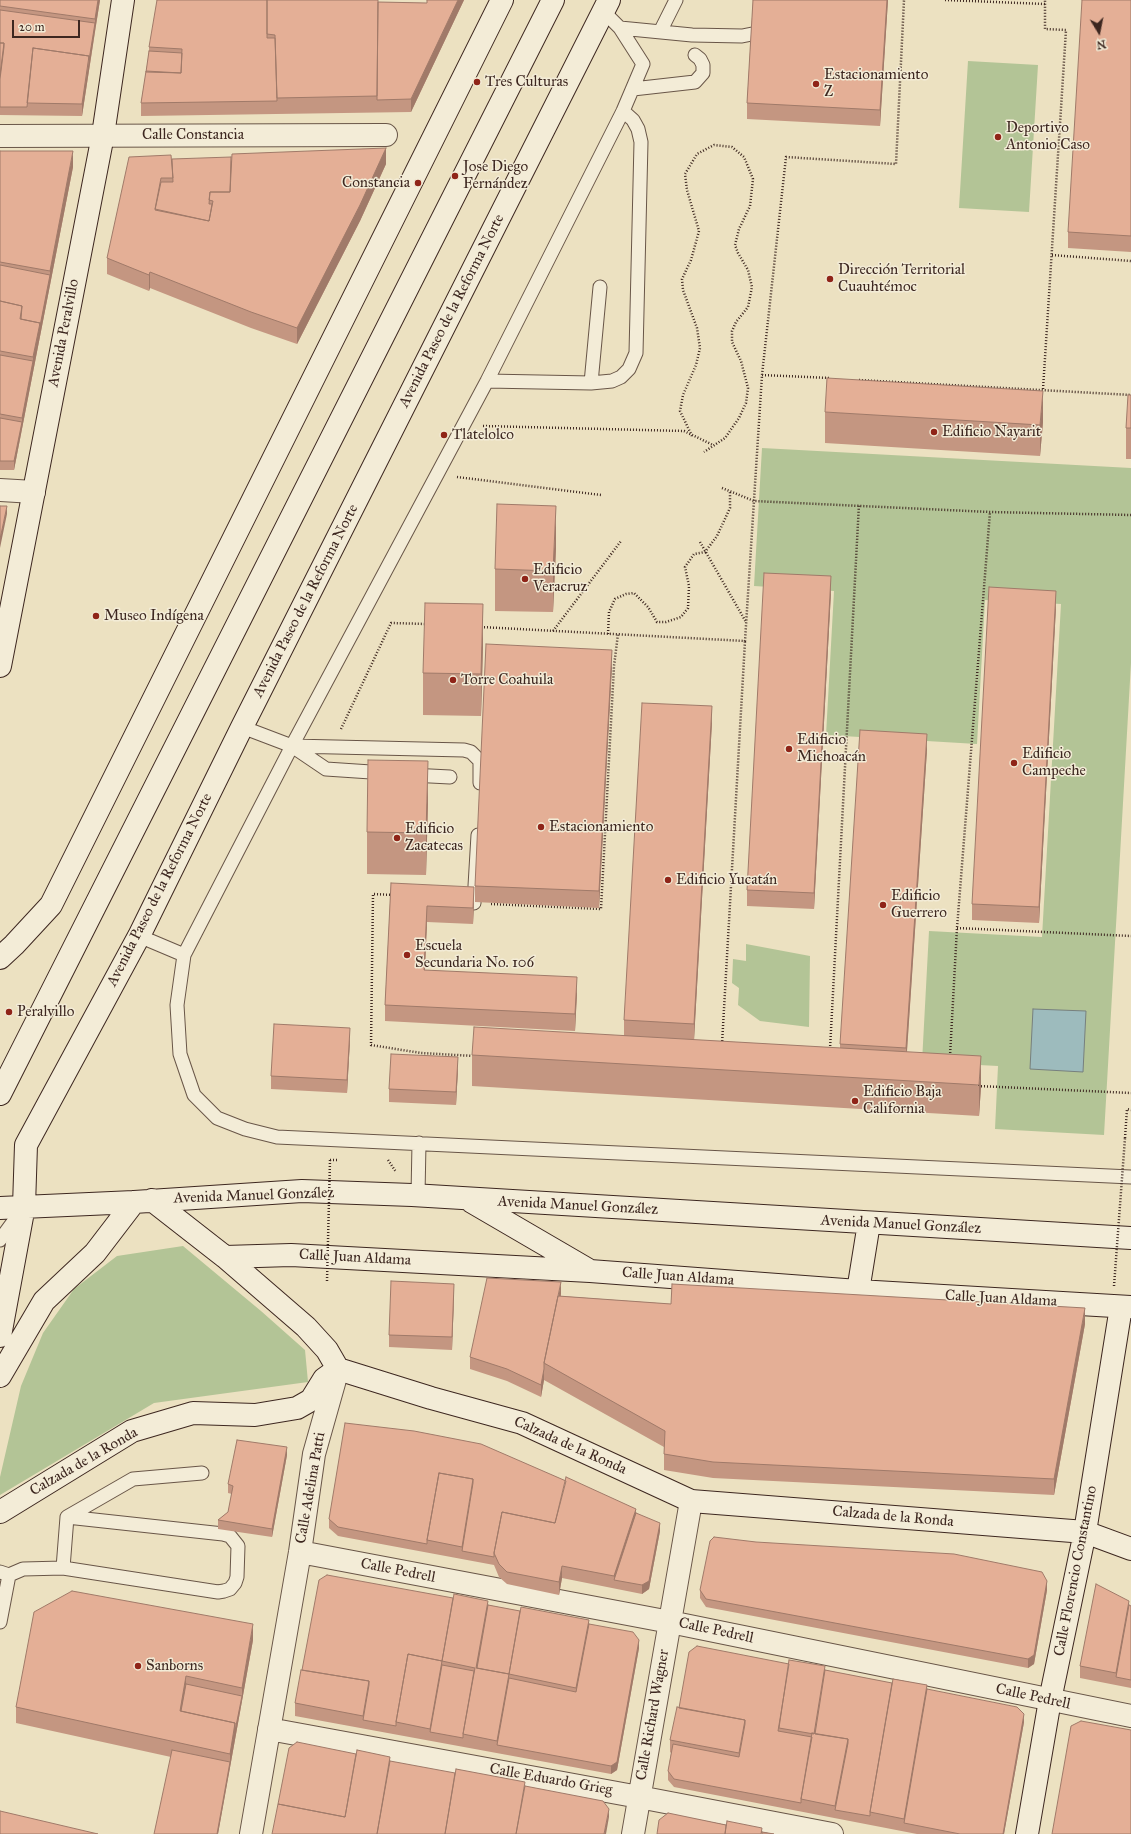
<!DOCTYPE html>
<meta charset="utf-8">
<style>
body{margin:0}
#map{position:relative;width:1131px;height:1834px;overflow:hidden;background:#ece1c1;font-family:"IM FELL Great Primer",serif}
canvas{display:block}
.north{position:absolute;left:1079px;top:12px;width:40px;height:40px;-webkit-text-stroke:3px #f3ecd7;paint-order:stroke;rotate:170deg;font-size:11px;font-weight:700;line-height:16px;text-align:center;color:#3d2720}
.north::after{content:'';display:block;margin:auto;width:14px;height:18px;background:#3d2720;clip-path:polygon(50% 0,100% 100%,50% 72%,0 100%)}
.scale{position:absolute;left:12px;top:20px;width:68px;height:18px;box-sizing:border-box;border:2px solid #3d2720;border-top:0;padding-left:5px;font-size:12px;line-height:14px;white-space:nowrap;color:#3d2720;-webkit-text-stroke:3px #f3ecd7;paint-order:stroke}
</style>
<div id="map">
<canvas width="1131" height="1834"></canvas>
<div class="north">N</div>
<div class="scale">20 m</div>
</div>
<script>
const ctx = document.querySelector('canvas').getContext('2d');
ctx.lineJoin = 'round';
function fill(path, color) {
  ctx.fillStyle = color;
  ctx.fill(path, 'evenodd');
}
function shape(rows) {
  const path = new Path2D();
  for (const r of rows) {
    path.moveTo(r[0], r[1]);
    for (let i = 2; i < r.length; i += 2) path.lineTo(r[i], r[i + 1]);
  }
  return path;
}
function strokePath(path, color, width, dash) {
  ctx.strokeStyle = color;
  ctx.lineWidth = width;
  ctx.lineCap = dash ? 'butt' : 'round';
  ctx.setLineDash(dash || []);
  ctx.stroke(path);
}
function write(font, color, halo, rows, align = 'center') {
  ctx.font = font + ' "IM FELL Great Primer",serif';
  ctx.lineWidth = 3;
  ctx.setLineDash([]);
  ctx.textBaseline = 'middle';
  ctx.strokeStyle = halo;
  ctx.fillStyle = color;
  for (const [text, x, y, turn = 0] of rows) {
    ctx.save();
    ctx.translate(x, y);
    ctx.rotate((+turn || 0) * Math.PI / 180);
    ctx.textAlign = isNaN(turn) ? turn : align;
    if (halo) ctx.strokeText(text, 0, 0);
    ctx.fillText(text, 0, 0);
    ctx.restore();
  }
}
fill(shape([
 [968,61,1038,65,1029,212,959,208],
 [762,448,1131,468,1131,663,1104,1135,995,1129,998,1066,922,1062,929,931,1042,937,1061,604,985,600,977,744,826,735,834,591,754,586],
 [746,944,810,956,809,1027,760,1021,738,1005,739,988,732,983,733,959,746,961],
 [183,1246,261,1311,305,1350,308,1382,154,1403,0,1495,0,1477,21,1386,43,1333,74,1289,117,1256]
]), '#b3c496');
const water = shape([
 [1033,1009,1086,1011,1083,1072,1030,1069,1033,1009]
]);
fill(water, '#9dbbbd');
strokePath(water, '#77807e', 1);
const lane = shape([
 [603,11,620,28,643,64,623,111,487,381,294,742,184,955,177,1005,180,1054,194,1095,217,1118,245,1129,277,1137,1131,1177],
 [620,28,692,35,742,36,767,31],
 [660,32,676,0],
 [633,89,695,82,703,73,703,65,700,59,695,55],
 [487,381,591,383,612,381,621,377,629,369,636,353,641,142,638,129,633,120,623,111],
 [591,383,600,287],
 [242,727,292,746],
 [386,773,326,769,292,746,464,750,471,752,480,761,480,783],
 [411,775,450,777],
 [474,903,478,835],
 [139,936,184,955],
 [418,1195,419,1143],
 [0,1240,19,1214],
 [67,1517,133,1479,202,1473],
 [0,1572,9,1575,23,1569,63,1568,218,1592,224,1591,230,1589,235,1583,237,1577,238,1546,230,1536,223,1534,67,1517,63,1568],
 [0,1622,9,1575]
]);
const street = shape([
 [0,136,386,135],
 [0,490,34,492],
 [300,1552,670,1622,1131,1716],
 [269,1729,639,1797,832,1834],
 [251,1834,300,1552,314,1454,338,1369],
 [633,1834,691,1501]
]);
const secondary = shape([
 [0,666,103,135,123,0],
 [0,958,14,945,51,905,502,0],
 [0,1094,553,0],
 [152,1200,225,1257,306,1327,327,1350,338,1369],
 [472,1202,587,1269],
 [0,1208,134,1202,302,1191,412,1195,1131,1238],
 [225,1257,291,1255,590,1271,858,1291,1131,1307],
 [858,1291,869,1223],
 [0,1336,24,1206,26,1145,139,936,242,727,609,0],
 [338,1369,431,1398,522,1423,691,1501,1085,1532,1131,1549],
 [0,1376,44,1301,95,1253,134,1202],
 [0,1512,132,1431,193,1413,255,1415,297,1408,311,1400,324,1379,338,1369],
 [1027,1834,1050,1700,1085,1532,1121,1307]
]);
strokePath(lane, '#695648', 15);
strokePath(street, '#695648', 24);
strokePath(secondary, '#3d2720', 24);
strokePath(shape([
 [945,0,1045,4],
 [1052,255,1131,261],
 [762,375,830,378],
 [859,380,1131,395],
 [1043,389,1066,30,1045,29,1045,0],
 [483,426,684,431,713,445],
 [692,436,680,411,683,395,696,365,700,348,697,328,683,290,682,279,691,260,699,231,687,190,685,174,697,154,714,145,732,147,744,157,753,179,750,206,739,229,735,245,738,253,748,270,752,287,748,307,736,322,732,331,732,342,741,361,748,388,746,403,739,418,725,438,704,452],
 [457,477,601,495],
 [722,488,754,501,990,512,1131,515],
 [700,542,746,622],
 [481,627,745,641,762,375,786,157,896,164,904,0],
 [553,631,621,541],
 [608,634,609,612,615,599,626,594,634,593,648,607,657,622,666,622,681,617,688,608,689,586,685,567,694,554,705,552,717,536,730,508,730,491],
 [341,729,391,623,426,624],
 [393,895,373,894,371,1045,421,1053,474,1056],
 [491,904,601,909,614,666,618,634],
 [957,928,1131,936],
 [722,1044,745,641],
 [830,1049,859,504],
 [950,1056,957,928,990,512],
 [978,1086,1131,1093],
 [1125,1138,1127,1109,1131,1110],
 [330,1160,339,1160],
 [388,1160,396,1172]
]), '#3d2720', 2.5, [1, 2]);
strokePath(lane, '#f3ecd7', 13);
strokePath(street, '#f3ecd7', 22);
strokePath(secondary, '#f3ecd7', 22);
strokePath(shape([
 [327,1281,330,1160],
 [1114,1286,1125,1138]
]), '#3d2720', 2.5, [1, 2]);
fill(shape([
 [0,0,100,0,82,116,0,115],
 [427,0,464,0,411,112,141,116,141,103,146,72,149,51,149,47,378,2,427,3],
 [753,0,888,0,880,126,747,119,747,103],
 [1131,0,1131,252,1068,248,1068,232],
 [0,151,73,167,14,470,0,470],
 [172,159,386,164,360,221,297,344,251,328,150,288,149,291,107,274,107,258],
 [1131,395,1131,459,1126,459,1126,428],
 [825,412,1043,422,1040,456,825,443],
 [556,548,553,612,495,611,495,569],
 [831,592,814,909,747,906,747,890],
 [1056,607,1039,923,972,920,972,904],
 [483,646,481,716,423,715,423,673],
 [612,666,599,908,475,902,475,886],
 [712,722,694,1040,840,1048,840,1044,927,750,907,1052,981,1087,979,1116,472,1086,472,1055,624,1036,624,1020],
 [428,803,426,875,367,874,367,832],
 [391,883,474,903,473,924,427,922,425,970,577,993,575,1031,385,1021,385,1005],
 [350,1040,347,1093,271,1089,271,1076],
 [458,1069,456,1105,389,1102,389,1089],
 [561,1294,561,1296,671,1304,1085,1324,1054,1495,713,1478,664,1470,664,1447,544,1380,541,1397,507,1381,470,1369,470,1357],
 [454,1296,452,1350,389,1347,389,1335],
 [287,1455,272,1537,218,1529,218,1520,228,1512,232,1494,228,1493,228,1484],
 [636,1513,660,1531,649,1589,642,1594,562,1578,559,1595,507,1584,499,1577,494,1565,338,1536,329,1528,329,1519],
 [700,1590,1047,1590,1034,1664,1028,1668,706,1607,700,1598],
 [488,1605,589,1624,639,1648,617,1770,611,1774,295,1716,295,1703],
 [1129,1605,1131,1606,1131,1688,1080,1678,1080,1666],
 [253,1640,218,1834,171,1757,16,1723,16,1707],
 [825,1670,927,1690,1024,1722,1004,1834,917,1834,674,1787,668,1780,668,1771,671,1753,670,1752,670,1740,679,1708]
]), '#c49681');
fill(shape([
 [98,0,100,0,95,31,95,19],
 [458,0,464,0,411,112,411,99],
 [887,0,888,0,880,126,880,110],
 [95,23,95,31,82,116,82,104],
 [386,148,386,164,360,221,297,344,297,328],
 [73,151,73,167,14,470,14,461,22,422,22,418,33,361,33,357,50,275,50,271],
 [150,272,150,288,149,291,149,275],
 [1043,391,1043,422,1040,456,1040,425],
 [7,506,7,514,0,548,0,539],
 [556,506,556,548,553,612,553,571],
 [831,576,831,592,814,909,814,893],
 [1056,591,1056,607,1039,923,1039,907],
 [483,604,483,646,481,716,481,674],
 [612,650,612,666,599,908,599,891],
 [712,706,712,722,694,1040,694,1024],
 [927,734,927,750,906,1064,906,1048],
 [428,761,428,803,426,875,426,833],
 [474,887,474,903,473,924,473,908],
 [427,906,427,922,424,986,424,970],
 [577,977,577,993,575,1031,575,1014],
 [350,1028,350,1040,347,1093,347,1080],
 [981,1056,981,1087,979,1116,979,1085],
 [458,1057,458,1069,456,1105,456,1092],
 [561,1282,561,1294,547,1365,545,1364],
 [454,1284,454,1296,452,1350,452,1337],
 [1085,1308,1085,1324,1054,1495,1054,1479],
 [544,1369,544,1380,541,1397,541,1385],
 [287,1447,287,1455,272,1537,272,1529],
 [473,1479,473,1491,462,1551,462,1547],
 [636,1509,636,1521,614,1580,614,1588,614,1576],
 [660,1523,660,1531,649,1589,642,1594,642,1585],
 [562,1566,562,1578,559,1595,559,1582],
 [1047,1581,1047,1590,1034,1664,1028,1668,1028,1659],
 [488,1601,488,1613,476,1672,476,1668],
 [1129,1601,1129,1613,1116,1677,1116,1673],
 [589,1620,589,1632,576,1700,576,1688],
 [253,1624,253,1640,218,1834,217,1834,230,1762,230,1754,235,1723,242,1696,242,1688],
 [639,1640,639,1648,617,1770,611,1774,611,1766],
 [442,1661,442,1673,430,1732,430,1729],
 [509,1674,509,1687,497,1745,497,1741],
 [186,1676,186,1692,180,1719,180,1711],
 [927,1685,927,1698,904,1823,904,1831,904,1819],
 [1024,1714,1024,1722,1004,1834,1003,1834],
 [848,1739,848,1752,835,1810,835,1806],
 [390,1757,390,1769,379,1834,377,1834],
 [609,1809,609,1817,606,1834,604,1834]
]), '#a07a69');
const building = shape([
 [0,0,98,0,95,19,0,6,0,0],
 [157,0,267,0,267,38,275,38,277,101,141,103,146,71,181,73,182,49,149,47,157,0],
 [267,0,378,0,377,96,277,98,275,35,267,34,267,0],
 [427,0,458,0,411,99,377,100,378,2,427,3,427,0],
 [753,0,887,0,880,110,747,103,753,0],
 [1082,0,1131,0,1131,236,1068,232,1082,0],
 [0,10,95,23,89,60,89,56,33,48,27,107,0,107,0,79,4,47,4,43,0,43,0,10],
 [0,43,4,43,0,75,0,43],
 [33,48,89,56,82,104,27,103,33,48],
 [149,51,182,53,181,73,146,72,149,51],
 [386,148,360,205,297,328,251,312,150,272,149,275,107,258,129,157,171,155,173,178,161,178,155,209,209,221,213,201,209,200,210,192,230,192,232,154,386,148],
 [0,151,73,151,50,271,0,262,0,151],
 [231,157,230,192,210,192,209,204,212,204,209,221,155,210,161,182,173,182,172,159,231,157],
 [0,265,50,275,40,326,40,323,21,319,22,306,0,301,0,265],
 [0,301,22,306,20,319,40,323,33,357,0,351,0,301],
 [0,355,33,361,22,418,0,414,0,355],
 [827,378,1043,391,1040,425,825,412,827,378],
 [1128,395,1131,395,1131,428,1126,428,1128,395],
 [0,418,22,422,14,461,0,461,0,418],
 [497,504,556,506,553,571,495,569,497,504],
 [0,506,7,506,0,539,0,506],
 [764,573,831,576,814,893,747,890,764,573],
 [989,587,1056,591,1039,907,972,904,989,587],
 [425,603,483,604,481,674,423,673,425,603],
 [486,644,612,650,599,891,475,886,486,644],
 [642,703,712,706,694,1024,624,1020,642,703],
 [860,730,927,734,906,1048,840,1044,860,730],
 [368,760,428,761,426,833,367,832,368,760],
 [391,883,474,887,473,908,427,906,424,970,577,977,575,1014,385,1005,391,883],
 [274,1024,350,1028,347,1080,271,1076,274,1024],
 [474,1027,981,1056,979,1085,472,1055,474,1027],
 [391,1054,458,1057,456,1092,389,1089,391,1054],
 [487,1278,561,1282,558,1296,544,1363,544,1369,541,1385,507,1369,470,1357,487,1278],
 [391,1281,454,1284,452,1337,389,1335,391,1281],
 [672,1284,1085,1308,1054,1479,713,1462,664,1454,665,1431,544,1363,558,1296,671,1304,672,1284],
 [345,1423,414,1431,481,1444,566,1481,555,1523,502,1512,494,1553,494,1557,462,1551,473,1483,473,1479,439,1473,427,1540,427,1544,338,1527,329,1519,345,1423],
 [237,1440,287,1447,272,1529,218,1520,228,1512,233,1486,228,1484,237,1440],
 [439,1473,473,1479,462,1547,427,1540,439,1473],
 [566,1477,636,1509,614,1576,562,1566,559,1582,507,1572,499,1564,494,1553,502,1512,555,1523,566,1477],
 [636,1513,660,1523,649,1581,642,1585,614,1580,636,1513],
 [714,1537,756,1542,954,1554,1042,1572,1047,1581,1034,1655,1028,1659,706,1599,700,1590,710,1541,714,1537],
 [327,1575,453,1598,442,1661,408,1654,396,1722,396,1726,363,1720,369,1685,369,1681,302,1670,319,1580,327,1575],
 [1096,1584,1129,1601,1116,1673,1080,1666,1096,1584],
 [72,1591,253,1624,242,1688,186,1676,180,1711,235,1723,230,1754,16,1707,34,1612,72,1591],
 [454,1594,488,1601,476,1668,509,1674,521,1607,589,1620,576,1688,509,1674,497,1741,463,1734,475,1668,442,1661,430,1729,396,1722,408,1654,442,1661,454,1594],
 [488,1605,520,1611,509,1674,477,1668,488,1605],
 [1129,1605,1131,1606,1131,1680,1116,1677,1129,1605],
 [589,1624,633,1632,639,1640,617,1762,611,1766,497,1745,509,1678,576,1692,589,1624],
 [697,1646,789,1664,778,1731,812,1737,801,1799,801,1803,674,1779,668,1771,673,1744,739,1757,745,1724,745,1720,679,1708,689,1652,697,1646],
 [789,1660,825,1666,814,1734,779,1728,789,1660],
 [442,1665,474,1671,463,1734,463,1738,430,1732,442,1665],
 [301,1670,369,1681,363,1716,295,1703,301,1670],
 [825,1670,892,1683,870,1812,870,1816,835,1810,848,1743,848,1739,815,1734,825,1670],
 [893,1679,927,1685,904,1819,870,1812,893,1679],
 [186,1684,242,1696,235,1731,235,1723,181,1711,186,1684],
 [927,1689,1017,1707,1024,1714,1003,1834,960,1834,904,1823,927,1689],
 [677,1707,745,1720,739,1753,670,1740,677,1707],
 [1081,1721,1131,1730,1131,1834,1052,1834,1071,1726,1081,1721],
 [812,1733,848,1739,835,1806,801,1799,812,1733],
 [297,1742,356,1754,345,1817,278,1804,289,1748,297,1742],
 [172,1750,230,1762,217,1834,154,1834,172,1750],
 [357,1750,390,1757,377,1834,272,1834,278,1804,345,1817,357,1750],
 [390,1761,455,1773,445,1834,377,1834,390,1761],
 [456,1769,525,1782,516,1834,445,1834,456,1769],
 [525,1786,603,1801,609,1809,604,1834,516,1834,525,1786],
 [0,1811,98,1834,0,1834,0,1811],
 [668,1813,726,1825,725,1834,657,1834,659,1820,668,1813],
 [727,1821,762,1828,761,1834,725,1834,727,1821],
 [762,1832,774,1834,762,1834,762,1832]
]);
fill(building, '#e4af96');
strokePath(building, '#a07a69', 1);
for (const [x, y, r, color] of [
 [477,82,4,"#8f2418"],
 [816,84,4,"#8f2418"],
 [998,137,4,"#8f2418"],
 [455,176,4,"#8f2418"],
 [418,183,4,"#8f2418"],
 [830,279,4,"#8f2418"],
 [934,432,4,"#8f2418"],
 [444,435,4,"#8f2418"],
 [525,579,4,"#8f2418"],
 [96,616,4,"#8f2418"],
 [453,680,4,"#8f2418"],
 [789,749,4,"#8f2418"],
 [1014,763,4,"#8f2418"],
 [541,827,4,"#8f2418"],
 [397,838,4,"#8f2418"],
 [668,880,4,"#8f2418"],
 [883,905,4,"#8f2418"],
 [407,955,4,"#8f2418"],
 [9,1012,4,"#8f2418"],
 [855,1101,4,"#8f2418"],
 [138,1666,4,"#8f2418"]
]) {
  const dot = new Path2D();
  dot.arc(x, y, r, 0, 2 * Math.PI);
  ctx.fillStyle = color;
  ctx.fill(dot);
  strokePath(dot, '#f3ecd7', 1.5);
}
write('15px', '#3d2720', '#f3ecd7', [
 ["Estacionamiento",824,75],
 ["Z",824,92],
 ["Tres Culturas",485,82],
 ["Deportivo",1006,128],
 ["Antonio Caso",1006,145],
 ["Jose Diego",463,167],
 ["Fernández",463,184],
 ["Constancia",410,183,"right"],
 ["Dirección Territorial",838,270],
 ["Cuauhtémoc",838,287],
 ["Edificio Nayarit",942,432],
 ["Tlatelolco",452,435],
 ["Edificio",533,570],
 ["Veracruz",533,587],
 ["Museo Indígena",104,616],
 ["Torre Coahuila",461,680],
 ["Edificio",797,740],
 ["Michoacán",797,757],
 ["Edificio",1022,754],
 ["Campeche",1022,771],
 ["Estacionamiento",549,827],
 ["Edificio",405,829],
 ["Zacatecas",405,846],
 ["Edificio Yucatán",676,880],
 ["Edificio",891,896],
 ["Guerrero",891,913],
 ["Escuela",415,946],
 ["Secundaria No. 106",415,963],
 ["Peralvillo",17,1012],
 ["Edificio Baja",863,1092],
 ["California",863,1109],
 ["Sanborns",146,1666]
], 'left');
write('15px', '#3d2720', '#f3ecd7', [
 ["Calle Constancia",193,135],
 ["Avenida Paseo de la Reforma Norte",452,311,-63],
 ["Avenida Peralvillo",64,333,-79],
 ["Avenida Paseo de la Reforma Norte",306,601,-63],
 ["Avenida Paseo de la Reforma Norte",160,890,-63],
 ["Avenida Manuel González",254,1196,-2],
 ["Avenida Manuel González",578,1206,3],
 ["Avenida Manuel González",901,1225,3],
 ["Calle Juan Aldama",355,1258,3],
 ["Calle Juan Aldama",678,1277,4],
 ["Calle Juan Aldama",1001,1299,3],
 ["Calzada de la Ronda",570,1446,24],
 ["Calzada de la Ronda",84,1462,-30],
 ["Calle Adelina Patti",311,1488,-80],
 ["Calzada de la Ronda",893,1517,5],
 ["Calle Pedrell",398,1571,11],
 ["Calle Florencio Constantino",1076,1571,-79],
 ["Calle Pedrell",716,1631,12],
 ["Calle Pedrell",1033,1697,12],
 ["Calle Richard Wagner",653,1715,-80],
 ["Calle Eduardo Grieg",551,1780,10]
]);
</script>
